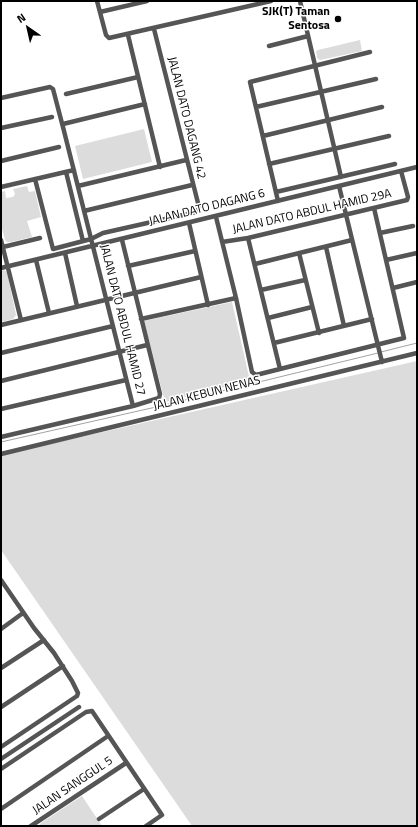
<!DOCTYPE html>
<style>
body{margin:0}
#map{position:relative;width:418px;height:827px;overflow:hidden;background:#fff;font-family:"Titillium Web",sans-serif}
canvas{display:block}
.frame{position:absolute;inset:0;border:2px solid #000;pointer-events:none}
.north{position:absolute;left:8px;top:8px;width:40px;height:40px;-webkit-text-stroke:3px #fff;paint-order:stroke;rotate:326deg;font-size:11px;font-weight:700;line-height:16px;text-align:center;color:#000}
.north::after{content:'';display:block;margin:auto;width:14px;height:18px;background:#000;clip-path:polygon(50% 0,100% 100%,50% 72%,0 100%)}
</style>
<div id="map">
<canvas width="418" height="827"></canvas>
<div class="frame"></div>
<div class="north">N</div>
</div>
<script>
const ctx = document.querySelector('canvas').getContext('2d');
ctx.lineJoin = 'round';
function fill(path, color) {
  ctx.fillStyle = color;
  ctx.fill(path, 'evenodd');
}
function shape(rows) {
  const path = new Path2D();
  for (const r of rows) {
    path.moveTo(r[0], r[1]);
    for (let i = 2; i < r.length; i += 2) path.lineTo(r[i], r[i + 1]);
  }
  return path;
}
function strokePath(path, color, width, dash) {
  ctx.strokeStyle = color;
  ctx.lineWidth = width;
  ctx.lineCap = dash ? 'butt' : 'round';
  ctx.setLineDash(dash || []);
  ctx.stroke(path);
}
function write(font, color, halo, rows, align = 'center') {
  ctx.font = font + ' "Titillium Web",sans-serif';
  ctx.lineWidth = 3;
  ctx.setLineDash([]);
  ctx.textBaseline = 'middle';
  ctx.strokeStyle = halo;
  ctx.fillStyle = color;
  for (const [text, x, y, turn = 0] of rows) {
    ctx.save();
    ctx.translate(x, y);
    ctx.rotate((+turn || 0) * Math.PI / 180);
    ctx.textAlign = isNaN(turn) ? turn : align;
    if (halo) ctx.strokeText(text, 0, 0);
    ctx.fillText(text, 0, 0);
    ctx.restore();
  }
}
fill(shape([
 [360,40,362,51,320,60,317,58,316,51,318,50],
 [144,129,152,162,83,179,75,146],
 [27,186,29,192,35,191,41,217,27,221,32,237,11,242,7,242,5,240,1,225,1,192,5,191,6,198,13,197,15,194,13,189],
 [4,270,7,272,16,315,13,319,1,322,1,271],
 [232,302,250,381,165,402,144,321],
 [417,361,417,826,192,826,1,550,1,455],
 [82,796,102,826,39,826,41,823]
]), '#dcdcdc');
strokePath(shape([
 [381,352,417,343],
 [1,442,156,407,378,353]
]), '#a3a3a3', 1);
strokePath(shape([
 [97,1,106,35,109,38,271,1],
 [300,1,341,177],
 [100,12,147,1],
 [128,35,160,167],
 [269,46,308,36],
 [66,94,138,77],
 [1,98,50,87,53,89,64,131,133,406],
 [256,107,376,79],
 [63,124,145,104],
 [1,128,52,117],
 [263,136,382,107],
 [1,161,59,147],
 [269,164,389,136],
 [66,172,83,241],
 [35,179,53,249,91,239,103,233,196,212,198,210,199,207,154,29],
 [78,186,186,160],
 [339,186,382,362],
 [1,187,74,170],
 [276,192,395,164],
 [278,201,250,82,370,52],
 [84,211,192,185],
 [216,217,236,298,252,372,256,375,404,338,374,208],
 [189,223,208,305],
 [380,233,413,226],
 [248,238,280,369],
 [1,240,21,320],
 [222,242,248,238,407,200,408,197,401,171],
 [3,247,40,238],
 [326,247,344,326],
 [65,253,77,306],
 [299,253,319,333],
 [36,260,49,313],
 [386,260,417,253],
 [255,264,352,240],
 [128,266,195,251],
 [1,268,417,167],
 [393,288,417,282],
 [261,290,305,280],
 [268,318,312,307],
 [141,319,236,298],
 [1,325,201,277],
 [274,343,372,319],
 [1,353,113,326],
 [1,381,147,345],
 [1,409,126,380],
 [1,437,133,406,159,398,160,394,122,240],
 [1,454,417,353],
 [1,580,34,628,54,653,72,681,78,693,77,696,1,747],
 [1,629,23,613],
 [1,668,44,640],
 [1,707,63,666],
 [1,759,79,707],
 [1,769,86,712,92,711,162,815,146,826],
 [1,809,108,736],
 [99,819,144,789],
 [31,826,126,763]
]), '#555', 4.5);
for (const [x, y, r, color] of [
 [338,19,4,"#000"]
]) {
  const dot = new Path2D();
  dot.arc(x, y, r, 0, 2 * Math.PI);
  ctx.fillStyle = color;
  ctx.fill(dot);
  strokePath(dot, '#fff', 1.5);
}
write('bold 12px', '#000', '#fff', [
 ["SJK(T) Taman",330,12],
 ["Sentosa",330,26]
], 'right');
write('12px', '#000', '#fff', [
 ["JALAN DATO DAGANG 42",186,118,76],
 ["JALAN DATO DAGANG 6",207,208,-14],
 ["JALAN DATO ABDUL HAMID 29A",312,212,-13],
 ["JALAN DATO ABDUL HAMID 27",122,320,76],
 ["JALAN KEBUN NENAS",207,394,-14],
 ["JALAN SANGGUL 5",73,786,-34]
]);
</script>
